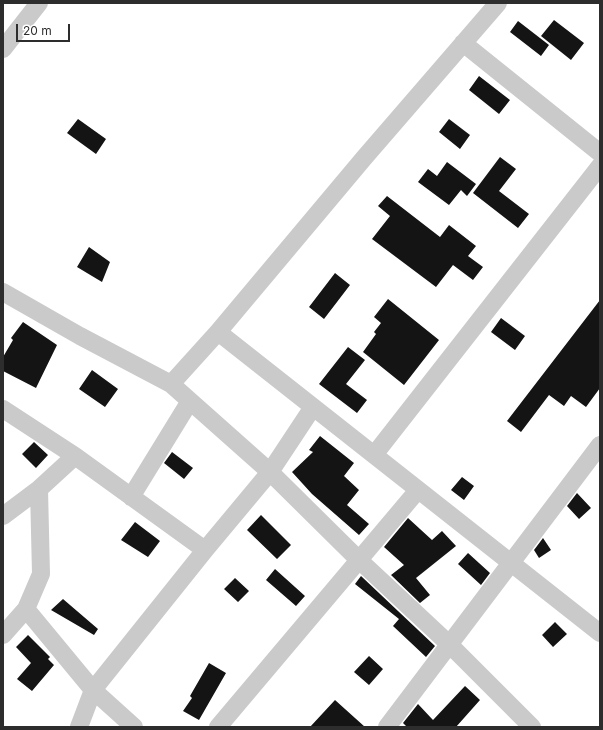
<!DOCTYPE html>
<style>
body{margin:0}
#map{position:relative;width:603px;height:730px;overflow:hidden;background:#fff;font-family:Inter,sans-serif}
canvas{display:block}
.frame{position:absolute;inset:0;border:4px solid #2d2d2d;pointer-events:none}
.scale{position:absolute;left:16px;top:24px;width:54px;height:18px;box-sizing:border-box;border:2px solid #2d2d2d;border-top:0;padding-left:5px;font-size:12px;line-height:14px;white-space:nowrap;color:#2d2d2d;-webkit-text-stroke:3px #fff;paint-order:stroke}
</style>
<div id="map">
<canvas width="603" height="730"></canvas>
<div class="frame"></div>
<div class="scale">20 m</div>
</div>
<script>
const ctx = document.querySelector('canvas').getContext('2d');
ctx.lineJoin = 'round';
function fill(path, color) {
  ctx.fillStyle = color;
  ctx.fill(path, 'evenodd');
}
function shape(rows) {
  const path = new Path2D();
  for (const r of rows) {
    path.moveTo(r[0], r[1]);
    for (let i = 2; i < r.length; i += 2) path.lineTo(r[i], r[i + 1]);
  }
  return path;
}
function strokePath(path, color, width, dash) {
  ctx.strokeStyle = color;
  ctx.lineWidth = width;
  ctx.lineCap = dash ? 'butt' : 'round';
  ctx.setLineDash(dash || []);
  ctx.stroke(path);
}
fill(shape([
 [554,20,584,43,571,60,541,36],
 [518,21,549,45,541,56,510,32],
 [479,76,510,100,499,114,469,90],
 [78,119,106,139,96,154,67,133],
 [449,119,470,135,460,149,439,132],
 [500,157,516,169,499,191,529,214,518,228,473,193],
 [447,162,476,184,467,196,461,190,449,205,418,182,428,169,437,176],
 [387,196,440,237,449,225,476,246,468,256,483,267,473,280,453,265,436,287,372,239,390,216,378,206],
 [89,247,110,262,102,282,77,267],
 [335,273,350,285,324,319,309,307],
 [388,299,439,340,404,385,363,352,376,334,374,332,381,323,374,317],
 [600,300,600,388,586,407,571,396,564,406,549,395,521,432,507,421],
 [501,318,525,336,515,350,491,332],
 [23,322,57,345,36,388,3,371,3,357,13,340,11,338],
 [348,347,365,360,346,384,367,400,357,413,319,384],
 [92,370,118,389,105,407,79,389],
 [320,436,354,463,344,476,359,490,347,505,369,524,359,535,312,494,292,472,313,452,309,450],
 [34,442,48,455,36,468,22,454],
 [172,452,193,468,184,479,164,463],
 [462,477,474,486,464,500,451,490],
 [577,493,591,508,579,519,567,506],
 [261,515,291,545,277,559,247,530],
 [408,518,432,540,442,531,456,546,416,578,430,595,420,603,391,575,404,565,384,547],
 [135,522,160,541,148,557,121,540],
 [543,538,551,550,539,558,534,550],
 [468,553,490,573,481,585,458,564],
 [275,569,305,596,296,606,266,580],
 [361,576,435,646,426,657,393,626,399,619,355,584],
 [235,578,249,591,238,602,224,589],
 [63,599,98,629,94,635,51,610],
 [555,622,567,634,553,647,542,635],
 [28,635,50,657,48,659,54,665,32,691,17,679,31,663,16,647],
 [369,656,383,669,369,685,354,672],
 [209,663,226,673,199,720,183,711,192,698,190,696],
 [465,686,480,700,456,727,407,727,403,723,418,704,433,720],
 [335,700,365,727,310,727]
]), '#141414');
strokePath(shape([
 [463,43,600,153],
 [3,49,39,3],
 [3,292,80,336,171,384,270,472,359,560,449,644,532,727],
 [218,332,600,633],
 [171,384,218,332,364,158,498,3],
 [3,409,75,456,205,550],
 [374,455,600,166],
 [131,497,190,401],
 [3,516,39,489,75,456],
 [26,609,93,690,134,727],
 [3,635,26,609,41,574,39,489],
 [79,727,93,690,205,550,270,472,313,407],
 [218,727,418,490],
 [387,727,600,445]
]), '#cacaca', 18);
</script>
